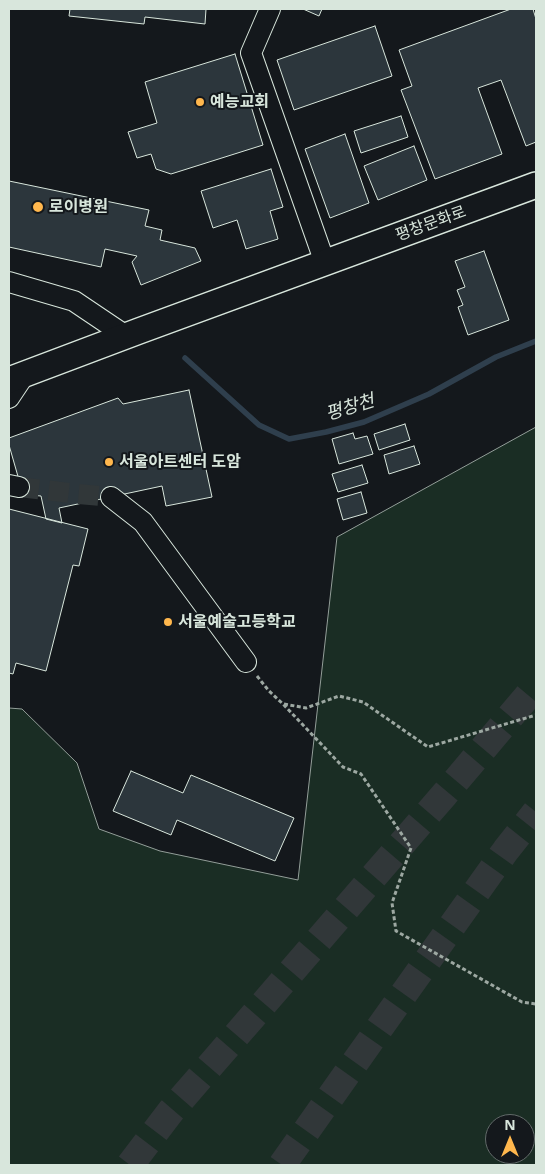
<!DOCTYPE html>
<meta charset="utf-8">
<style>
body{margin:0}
#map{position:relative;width:545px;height:1174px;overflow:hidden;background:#14181c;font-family:"Noto Sans",sans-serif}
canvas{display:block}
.frame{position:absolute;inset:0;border:10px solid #d8e6dc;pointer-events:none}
.north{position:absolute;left:485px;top:1114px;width:50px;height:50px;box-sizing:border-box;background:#14181c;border:1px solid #626a69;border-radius:50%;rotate:0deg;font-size:14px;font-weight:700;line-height:20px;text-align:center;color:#d8e6dc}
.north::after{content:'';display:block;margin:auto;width:18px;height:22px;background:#ffb74d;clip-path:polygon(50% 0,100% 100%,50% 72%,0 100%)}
</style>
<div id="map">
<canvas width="545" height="1174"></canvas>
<div class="frame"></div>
<div class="north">N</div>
</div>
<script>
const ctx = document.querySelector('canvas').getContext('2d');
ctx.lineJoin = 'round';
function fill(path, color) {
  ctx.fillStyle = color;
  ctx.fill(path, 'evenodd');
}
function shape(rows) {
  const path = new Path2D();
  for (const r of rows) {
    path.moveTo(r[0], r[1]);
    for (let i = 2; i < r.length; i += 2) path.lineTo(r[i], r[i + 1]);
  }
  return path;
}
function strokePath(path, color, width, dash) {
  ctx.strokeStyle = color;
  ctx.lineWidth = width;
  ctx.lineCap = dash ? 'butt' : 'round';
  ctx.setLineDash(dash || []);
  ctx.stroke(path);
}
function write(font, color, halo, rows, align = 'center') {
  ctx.font = font + ' "Noto Sans","Noto Sans KR",sans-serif';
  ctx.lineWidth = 4;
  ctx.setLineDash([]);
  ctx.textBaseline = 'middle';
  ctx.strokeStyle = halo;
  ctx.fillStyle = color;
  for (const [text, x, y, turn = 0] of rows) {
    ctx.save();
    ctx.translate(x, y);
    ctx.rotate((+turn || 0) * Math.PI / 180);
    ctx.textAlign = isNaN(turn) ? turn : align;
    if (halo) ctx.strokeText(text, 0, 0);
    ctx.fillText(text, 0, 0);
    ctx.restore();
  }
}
const green = shape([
 [536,427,536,1165,9,1165,9,708,22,709,77,763,99,829,160,851,298,880,337,537,536,427],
 [495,1124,525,1124,525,1154,495,1154,495,1124]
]);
fill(green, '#1a2d24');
strokePath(green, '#939e99', 1);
strokePath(shape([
 [185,358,259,425,289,439,326,432,364,422,429,394,496,357,536,341]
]), '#2f3f4d', 5.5);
const building = shape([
 [70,9,206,9,205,24,145,17,144,24,69,16,70,9],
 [303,9,322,9,319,16,303,9],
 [511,9,533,9,536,19,536,142,526,146,501,80,478,88,502,154,435,179,401,90,412,86,399,50,511,9],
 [375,26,392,76,294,110,277,60,375,26],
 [235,54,263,145,171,174,156,169,151,154,137,158,128,132,157,123,145,82,235,54],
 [401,116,408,137,361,153,354,131,401,116],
 [345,134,369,203,330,218,305,149,345,134],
 [414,146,427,180,378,200,364,166,414,146],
 [271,169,283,207,270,211,278,239,246,249,237,220,213,228,201,191,271,169],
 [9,181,149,210,145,226,162,230,160,240,195,248,201,261,141,285,132,262,137,256,105,249,101,267,9,247,9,181],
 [484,251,509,320,468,335,458,307,463,305,457,290,465,287,455,261,484,251],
 [189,390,212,497,166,506,162,486,59,508,62,523,46,519,41,496,19,494,19,480,9,445,9,438,118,398,123,404,189,390],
 [405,424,410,440,379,450,374,434,405,424],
 [353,433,355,439,367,436,373,454,339,464,332,439,353,433],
 [414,446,420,464,389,474,384,455,414,446],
 [362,465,368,483,338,492,332,474,362,465],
 [361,492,367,513,343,520,337,499,361,492],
 [9,509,88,529,79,566,73,565,46,671,16,663,13,674,9,673,9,509],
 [131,771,183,793,191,775,294,818,275,861,177,820,171,835,113,811,131,771]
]);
fill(building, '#2c363c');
strokePath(building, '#d8e6dc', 1);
strokePath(shape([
 [19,487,78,494,111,497]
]), '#313739', 20, [20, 10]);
strokePath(shape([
 [130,1165,171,1111,444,795,536,686],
 [282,1165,506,850,536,812]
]), '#313739', 28, [28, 14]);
const minor = shape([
 [270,9,251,53,325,263],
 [9,282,74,301,126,336],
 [9,398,25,374],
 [9,485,19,487],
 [111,497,143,522,246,662]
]);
const major = shape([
 [9,380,139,331,536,185]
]);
strokePath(minor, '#d8e6dc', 22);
strokePath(major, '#d8e6dc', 28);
strokePath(shape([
 [257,676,269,691,283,704,343,767,361,774,411,848,392,903,396,931,522,1002,536,1004],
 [284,704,306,708,339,696,363,702,428,747,536,715]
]), '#9da8a2', 3, [4, 2.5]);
strokePath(minor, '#14181c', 20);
strokePath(major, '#14181c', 25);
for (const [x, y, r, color] of [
 [200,102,5,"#ffb74d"],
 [38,207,6,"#ffb74d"],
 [109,462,5,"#ffb74d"],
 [168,622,5,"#ffb74d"]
]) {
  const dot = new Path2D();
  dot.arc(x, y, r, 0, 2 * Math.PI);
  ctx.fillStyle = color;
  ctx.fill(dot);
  strokePath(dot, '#14181c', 2);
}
write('bold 16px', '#d8e6dc', '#14181c', [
 ["예능교회",210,102],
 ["로이병원",49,207],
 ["서울아트센터 도암",119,462],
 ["서울예술고등학교",178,622]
], 'left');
write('16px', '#d8e6dc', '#14181c', [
 ["평창문화로",431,224,-20]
]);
write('italic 18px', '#d8e6dc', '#14181c', [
 ["평창천",350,408,-17]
]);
</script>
